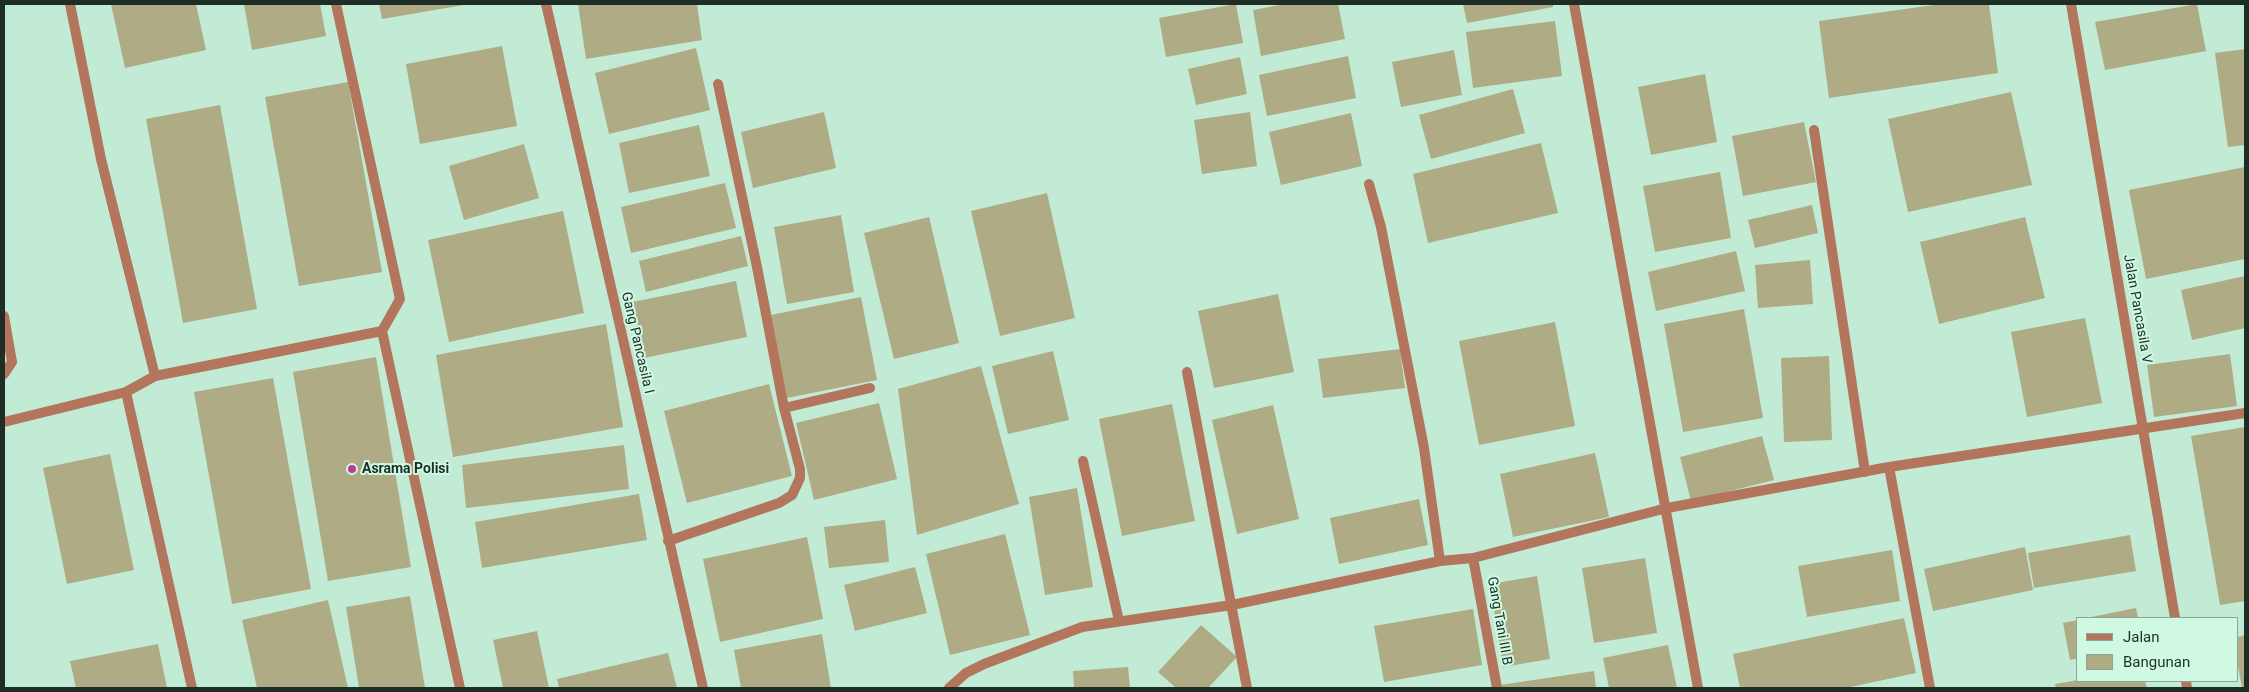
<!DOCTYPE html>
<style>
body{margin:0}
#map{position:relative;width:2249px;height:692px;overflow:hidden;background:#c2ebd6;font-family:Roboto,sans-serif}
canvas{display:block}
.frame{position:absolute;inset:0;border:5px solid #1e2e26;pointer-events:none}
.legend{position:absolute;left:2076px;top:617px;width:162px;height:65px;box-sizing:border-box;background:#cff9e3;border:1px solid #88a897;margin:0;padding:6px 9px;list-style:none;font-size:15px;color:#1e2e26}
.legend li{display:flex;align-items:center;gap:10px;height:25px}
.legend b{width:25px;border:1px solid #88a897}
</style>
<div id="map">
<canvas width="2249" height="692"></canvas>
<div class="frame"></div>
<ul class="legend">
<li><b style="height:6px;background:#b3765d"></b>Jalan</li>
<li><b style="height:14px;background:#aeab85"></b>Bangunan</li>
</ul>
</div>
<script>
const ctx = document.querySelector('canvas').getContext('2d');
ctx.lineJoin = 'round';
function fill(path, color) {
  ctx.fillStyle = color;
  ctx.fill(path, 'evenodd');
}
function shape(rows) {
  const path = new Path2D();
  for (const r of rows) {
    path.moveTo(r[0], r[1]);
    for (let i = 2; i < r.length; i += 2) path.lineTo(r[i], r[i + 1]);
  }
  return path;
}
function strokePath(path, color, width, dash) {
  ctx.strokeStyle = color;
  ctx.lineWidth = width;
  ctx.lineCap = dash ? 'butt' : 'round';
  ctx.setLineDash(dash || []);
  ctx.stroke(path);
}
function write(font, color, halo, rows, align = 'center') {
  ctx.font = font + ' Roboto,sans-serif';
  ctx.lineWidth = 4;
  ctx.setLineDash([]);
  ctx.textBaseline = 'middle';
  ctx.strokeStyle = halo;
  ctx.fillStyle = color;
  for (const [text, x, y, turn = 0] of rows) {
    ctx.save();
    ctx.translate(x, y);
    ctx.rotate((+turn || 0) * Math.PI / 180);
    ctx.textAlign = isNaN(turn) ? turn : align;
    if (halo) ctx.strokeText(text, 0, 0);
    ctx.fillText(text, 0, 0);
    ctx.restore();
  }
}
fill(shape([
 [111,4,196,4,206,50,125,68],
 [244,4,320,4,326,36,252,50],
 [379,4,464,4,464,5,382,19],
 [578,4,697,4,702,40,586,59],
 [1236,4,1243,43,1166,57,1159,18],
 [1285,4,1338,4,1345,39,1261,56,1253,10],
 [1463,4,1553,4,1553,7,1467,23],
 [1941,4,1989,4,1998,73,1829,98,1819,21],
 [2197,4,2206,51,2105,70,2095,22],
 [1555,21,1562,76,1473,88,1466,32],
 [502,46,517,126,420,144,406,64],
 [696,48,710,110,609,134,595,73],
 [2245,49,2245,145,2228,147,2215,53],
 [1454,50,1462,95,1401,107,1392,62],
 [1348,56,1356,98,1267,116,1259,75],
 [1240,57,1247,94,1196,105,1188,69],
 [1705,74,1717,142,1651,155,1638,87],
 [348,82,382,272,299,286,265,97],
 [1513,89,1525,133,1431,159,1419,115],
 [2011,92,2032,185,1908,212,1888,119],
 [220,105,257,309,183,323,146,119],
 [824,112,836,168,753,188,741,132],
 [1250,112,1257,166,1202,174,1194,120],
 [1351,113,1362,166,1281,185,1269,132],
 [1804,122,1816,182,1743,196,1732,136],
 [699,125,710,176,629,193,619,143],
 [1541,143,1558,213,1428,243,1413,174],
 [524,144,539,198,464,220,449,166],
 [2245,167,2245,259,2146,279,2129,190],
 [1720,172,1731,238,1655,252,1643,186],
 [725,183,736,228,631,253,621,207],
 [1047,193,1075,318,1000,336,971,211],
 [1812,205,1818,233,1755,248,1748,220],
 [563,211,584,313,449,342,428,240],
 [841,215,854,292,787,304,774,227],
 [929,217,959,343,894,359,864,233],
 [2025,217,2045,298,1939,324,1920,242],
 [741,236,748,266,646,292,639,261],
 [1736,251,1745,291,1656,311,1648,272],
 [1810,260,1813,304,1758,308,1755,265],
 [2245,276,2245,328,2192,340,2181,290],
 [736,281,747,337,644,358,633,302],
 [1278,294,1294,372,1214,388,1198,311],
 [861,297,877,380,787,398,771,315],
 [1744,309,1763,418,1683,432,1664,324],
 [2085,318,2102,403,2027,417,2011,332],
 [1555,322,1575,426,1479,445,1459,341],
 [606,324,623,427,453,457,436,355],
 [1400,349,1405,388,1323,398,1318,359],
 [1053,351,1069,420,1008,434,992,366],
 [2230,354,2237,406,2154,417,2147,365],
 [1829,356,1832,440,1784,442,1781,358],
 [376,357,411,567,328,581,293,372],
 [981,366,1019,504,917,535,898,389],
 [273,378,311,589,232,604,194,392],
 [769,384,792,476,687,503,664,411],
 [879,403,897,479,814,500,796,423],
 [1172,404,1195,521,1122,536,1099,419],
 [1273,405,1299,519,1237,534,1212,420],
 [2245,427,2245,601,2220,605,2191,436],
 [1762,436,1774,480,1691,501,1680,457],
 [624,445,629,489,466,508,462,465],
 [1595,453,1609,517,1513,537,1500,474],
 [110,454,134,570,67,584,43,468],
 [1077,488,1093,587,1045,595,1029,497],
 [639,494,647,540,482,568,475,522],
 [1419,499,1428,545,1339,564,1330,518],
 [885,520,889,562,829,568,824,527],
 [1005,534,1030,635,950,655,926,554],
 [2130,535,2136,571,2034,588,2028,553],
 [807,537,823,619,720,642,703,559],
 [2025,547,2033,590,1933,611,1924,569],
 [1892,550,1900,601,1807,617,1798,566],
 [1645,558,1657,633,1594,643,1582,568],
 [915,567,927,613,855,631,844,585],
 [1537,576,1550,659,1503,667,1490,584],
 [410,596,425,688,359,688,346,607],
 [328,600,348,688,257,688,242,620],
 [2136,608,2138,618,2091,618,2091,617],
 [1473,609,1482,665,1384,682,1374,626],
 [1904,618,1916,673,1846,688,1740,688,1733,654],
 [2078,620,2078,658,2070,660,2063,623],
 [1201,625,1237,657,1208,688,1176,688,1158,672],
 [537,631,549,688,503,688,493,640],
 [822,634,831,688,741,688,734,650],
 [2245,635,2245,688,2242,688,2238,666,2238,637],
 [158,644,167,688,76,688,70,661],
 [1668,645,1677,688,1609,688,1603,658],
 [668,653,677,688,559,688,557,679],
 [1128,667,1130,688,1074,688,1073,671],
 [1594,671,1596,688,1500,688,1500,685],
 [2078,680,2145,681,2147,688,2056,688,2055,684]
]), '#aeab85');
strokePath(shape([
 [4,316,12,362,4,374]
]), '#b3765d', 10);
strokePath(shape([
 [336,4,400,299,382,331,460,688],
 [546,4,703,688],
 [1574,4,1698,688],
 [2071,4,2175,618],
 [1814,130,1865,472],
 [1369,184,1381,227,1424,448,1440,561],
 [1187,372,1247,688],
 [155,376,382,331],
 [126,392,192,688],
 [784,408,870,388],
 [4,422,126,392,155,376,101,159,70,4],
 [1083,461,1119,621],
 [1889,467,1930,688],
 [668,541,779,503,792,495,800,478,800,469,784,408,757,267,718,84],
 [1473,558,1497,688],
 [2186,681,2187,688],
 [949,688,966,673,984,664,1082,627,1232,605,1440,561,1473,558,1667,508,1889,467,2245,413]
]), '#b3765d', 10);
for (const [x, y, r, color] of [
 [352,469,5,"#b83e91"]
]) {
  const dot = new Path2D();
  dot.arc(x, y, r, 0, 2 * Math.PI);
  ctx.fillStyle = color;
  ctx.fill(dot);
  strokePath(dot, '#cff9e3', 2);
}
write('14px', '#1e2e26', '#cff9e3', [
 ["Jalan Pancasila V",2137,309,80],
 ["Gang Pancasila I",637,343,77],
 ["Gang Tani III B",1499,621,80]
]);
write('bold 14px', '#1e2e26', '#cff9e3', [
 ["Asrama Polisi",362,469]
], 'left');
</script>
